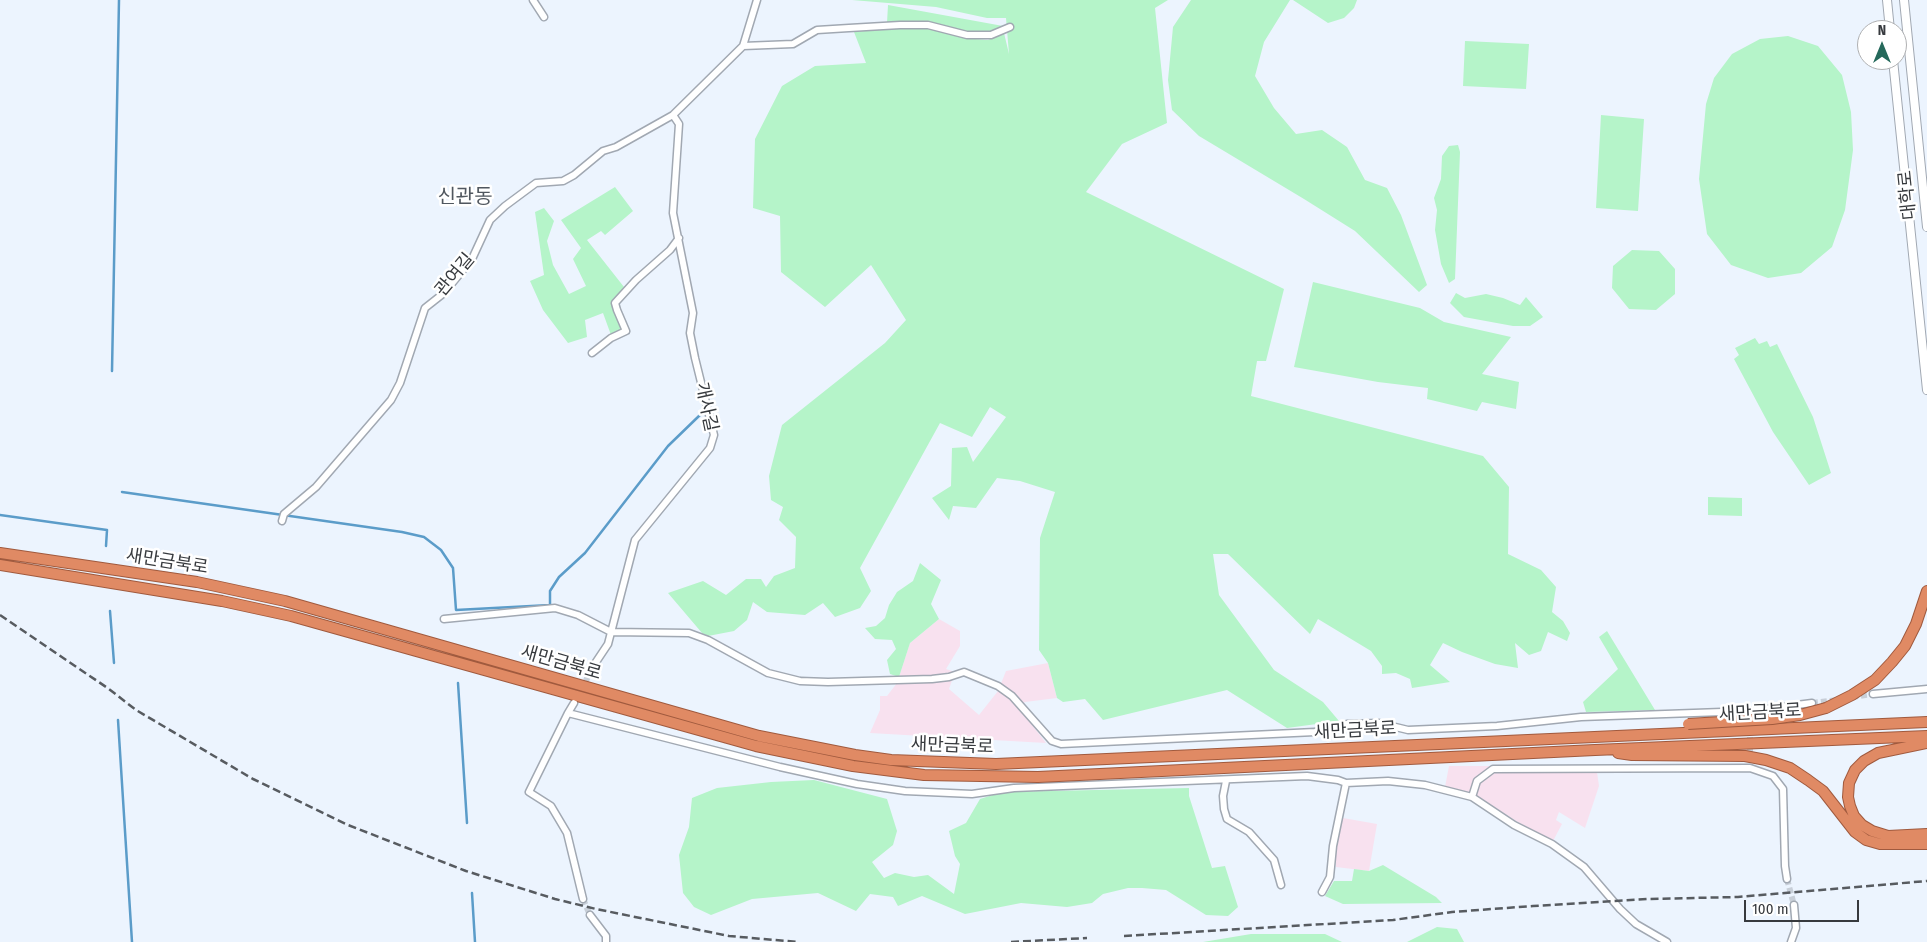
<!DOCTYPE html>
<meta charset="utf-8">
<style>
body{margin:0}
#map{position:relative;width:1927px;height:942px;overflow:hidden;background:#ecf4fe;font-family:"Fira Sans Condensed",sans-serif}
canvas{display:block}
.north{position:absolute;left:1857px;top:20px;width:50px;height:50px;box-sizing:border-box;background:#fff;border:1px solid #afb0b2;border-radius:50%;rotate:0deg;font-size:14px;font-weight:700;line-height:20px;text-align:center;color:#373a3e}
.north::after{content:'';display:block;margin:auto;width:18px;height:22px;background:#25695b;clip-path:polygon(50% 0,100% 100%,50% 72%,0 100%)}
.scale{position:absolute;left:1744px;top:900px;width:115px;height:22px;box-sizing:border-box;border:2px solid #373a3e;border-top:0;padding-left:6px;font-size:15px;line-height:18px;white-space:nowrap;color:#373a3e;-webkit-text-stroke:4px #fff;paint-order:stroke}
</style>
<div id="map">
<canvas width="1927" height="942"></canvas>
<div class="north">N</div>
<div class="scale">100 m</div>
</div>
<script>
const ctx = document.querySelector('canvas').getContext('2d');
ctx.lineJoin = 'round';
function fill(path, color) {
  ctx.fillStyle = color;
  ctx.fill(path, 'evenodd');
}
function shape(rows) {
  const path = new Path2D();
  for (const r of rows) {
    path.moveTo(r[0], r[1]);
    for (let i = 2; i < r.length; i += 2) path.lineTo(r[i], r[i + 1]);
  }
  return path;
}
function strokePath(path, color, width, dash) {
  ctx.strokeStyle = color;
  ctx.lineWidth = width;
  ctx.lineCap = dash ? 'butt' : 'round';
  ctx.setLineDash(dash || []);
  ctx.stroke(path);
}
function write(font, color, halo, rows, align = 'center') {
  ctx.font = font + ' "Fira Sans Condensed","Noto Sans KR",sans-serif';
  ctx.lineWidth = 5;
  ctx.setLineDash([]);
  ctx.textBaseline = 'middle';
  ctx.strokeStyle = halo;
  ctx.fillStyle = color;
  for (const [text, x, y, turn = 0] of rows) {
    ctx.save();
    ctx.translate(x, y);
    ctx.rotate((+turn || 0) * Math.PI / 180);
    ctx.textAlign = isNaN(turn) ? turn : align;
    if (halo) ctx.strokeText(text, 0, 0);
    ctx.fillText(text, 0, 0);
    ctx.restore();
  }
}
fill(shape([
 [939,619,960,631,960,646,946,669,955,672,949,689,979,715,998,691,1006,671,1048,663,1057,698,1025,702,1019,708,1046,743,870,733,880,710,880,696,887,696,897,683,910,643],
 [1449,766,1490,766,1501,771,1597,772,1599,786,1585,828,1559,812,1556,820,1562,824,1553,841,1516,821,1477,796,1445,787],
 [1343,818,1377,824,1369,871,1336,867,1336,846]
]), '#f8e1ef');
fill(shape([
 [852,0,1168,0,1155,8,1167,123,1122,144,1086,192,1284,289,1266,361,1257,361,1251,396,1483,456,1509,487,1508,554,1541,570,1556,587,1552,612,1563,621,1570,633,1567,641,1548,632,1541,651,1529,655,1515,643,1518,668,1495,664,1462,652,1443,643,1430,665,1450,682,1412,688,1410,679,1396,673,1382,674,1382,666,1371,651,1318,619,1310,634,1228,554,1213,554,1219,595,1274,670,1323,702,1339,721,1287,728,1227,690,1103,720,1085,699,1063,702,1057,698,1048,663,1039,650,1040,538,1055,492,1020,481,997,478,976,508,953,506,949,520,932,498,951,486,952,448,967,447,973,462,1006,417,990,407,972,437,940,423,860,568,871,591,860,608,835,617,823,603,805,615,767,612,753,602,747,620,734,631,708,636,702,633,668,593,703,581,726,595,746,579,761,579,766,587,774,576,795,568,796,537,779,520,783,507,771,500,769,476,782,425,885,343,906,320,871,265,825,307,781,272,780,216,753,208,755,139,782,86,815,66,866,63,854,32,903,27,933,29,963,38,988,40,1004,33,1009,54,1006,18,987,18,936,7],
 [1191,0,1290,0,1264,42,1255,76,1274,108,1296,134,1322,130,1347,147,1365,180,1387,188,1401,215,1427,285,1419,292,1355,231,1304,199,1199,136,1172,110,1168,80,1173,27],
 [1293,0,1357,0,1354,8,1344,18,1328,23],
 [888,5,1003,26,987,33,968,32,887,23],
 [1788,36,1818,46,1842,75,1851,112,1853,150,1845,210,1832,247,1801,273,1768,278,1731,265,1707,234,1699,179,1706,104,1714,78,1732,54,1760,39],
 [1465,41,1529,44,1526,89,1463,86],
 [1601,115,1644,119,1638,211,1596,208],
 [1458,145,1460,152,1455,279,1449,283,1441,264,1435,230,1437,210,1434,198,1441,179,1442,156,1449,146],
 [615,187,633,211,605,235,601,231,587,240,624,287,611,304,622,329,611,335,603,313,585,320,587,337,568,343,543,310,530,281,544,275,535,212,544,208,554,221,547,241,553,265,569,294,586,286,573,259,581,248,561,220],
 [1632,250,1659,251,1675,269,1675,294,1656,310,1629,309,1612,288,1613,266],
 [1313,282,1420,308,1444,322,1511,337,1482,374,1519,382,1516,409,1482,402,1477,411,1427,399,1428,388,1378,382,1294,367],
 [1456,293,1465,298,1486,294,1503,298,1520,305,1526,297,1543,317,1530,326,1513,326,1464,317,1450,303],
 [1755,338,1759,344,1767,341,1770,347,1777,344,1813,417,1831,473,1809,485,1773,432,1734,359,1739,355,1735,348],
 [1708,497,1742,498,1742,516,1708,515],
 [920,563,941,580,931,604,939,619,910,643,899,677,890,674,887,660,896,649,892,640,875,639,865,628,876,626,885,618,889,605,897,592,913,581],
 [1607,631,1655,710,1586,712,1583,702,1618,669,1599,637],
 [814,780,887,799,897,831,893,845,872,862,884,878,895,873,914,877,928,875,954,894,960,864,955,856,949,831,966,823,980,799,1002,792,1189,788,1189,796,1212,868,1225,866,1238,907,1228,916,1206,915,1166,890,1142,888,1128,888,1103,894,1092,903,1067,907,1021,903,965,914,922,896,898,906,893,897,870,894,856,911,818,893,752,899,711,915,694,907,683,893,679,855,689,827,692,798,717,788,771,782],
 [1383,865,1436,897,1442,903,1343,904,1325,896,1334,881,1352,881,1354,869,1369,871],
 [1437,927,1457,929,1464,942,1407,942],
 [1251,934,1325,934,1342,942,1203,942]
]), '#b5f4c9');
strokePath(shape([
 [112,371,119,0],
 [122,492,402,532,424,537,441,550,453,568,456,610,550,605,550,591,559,577,585,553,668,446,700,415],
 [0,515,107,530,106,546],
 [110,611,114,663],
 [458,683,467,823],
 [118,720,132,942],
 [472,893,475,942]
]), '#5b9cc9', 2.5);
strokePath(shape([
 [582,689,592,668],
 [1852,697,1873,694],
 [1812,703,1837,700],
 [1750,728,1750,768],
 [1787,879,1794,905],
 [583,899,590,915]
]), '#c8cfd8', 6, [6, 3]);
const minor = shape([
 [533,0,544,17],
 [743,46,793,44,817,30,849,28,900,25,928,25,967,35,991,35,1010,27],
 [592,353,611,338,626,331,617,310,615,303,636,280,670,250,679,238],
 [282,521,284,514,316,487,391,400,400,383,425,308,444,293,472,259,490,220,505,206,536,183,563,181,574,175,603,151,616,147,673,115,743,46,757,0],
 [444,619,555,608,578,615,611,632,689,633,708,640,768,673,800,681,828,682,932,679,949,677,964,672,998,686,1012,696,1052,741,1061,744,1315,732,1347,724,1379,723,1408,730,1497,726,1581,717,1750,711,1812,703],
 [592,668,608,644,635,540,710,448,714,435,695,358,690,333,693,313,673,213,679,124,673,115],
 [1873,694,1927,689],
 [574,703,568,713,529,792,551,806,567,833,583,899],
 [568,713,780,767,857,784,905,791,972,794,1014,788,1307,776,1338,780,1346,783,1388,781,1425,785,1472,797,1514,825,1552,844,1584,867,1620,909,1636,924,1667,942],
 [1226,781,1223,796,1224,809,1227,819,1249,832,1274,860,1281,885],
 [1472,797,1477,781,1493,769,1750,768,1773,776,1783,789,1785,866,1787,879],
 [1322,892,1330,877,1333,846,1346,783],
 [590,915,606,936,606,942],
 [1791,942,1796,928,1794,905]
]);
const tertiary = shape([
 [1887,0,1890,30],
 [1904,0,1927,227],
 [1893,60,1927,390]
]);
const trunk = shape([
 [0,553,197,582,285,601,759,736,855,755,891,760,996,764,1927,722],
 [0,565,222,601,291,616,756,746,853,766,924,775,1038,777,1595,750,1927,736],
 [1826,708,1852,695,1875,680,1892,662,1905,646,1916,624,1927,591],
 [1927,743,1878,753,1864,761,1855,770,1849,783,1848,797,1850,806,1854,816,1862,825,1872,831,1888,836,1927,834],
 [1618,753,1632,755,1745,756,1766,760,1790,768,1808,780,1823,791,1855,832,1866,840,1880,844,1927,844]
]);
strokePath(minor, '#a1a8b2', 9);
strokePath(tertiary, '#a1a8b2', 10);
strokePath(trunk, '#a05a3e', 12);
strokePath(minor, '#fff', 6);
strokePath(tertiary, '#fff', 8);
strokePath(trunk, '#e08a64', 10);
strokePath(shape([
 [0,615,109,689,136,710,253,779,348,825,466,871,555,899,596,909,729,936,799,942],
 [1124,936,1393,920,1452,912,1533,906,1647,899,1738,897,1927,881],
 [1011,942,1087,938]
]), '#575b60', 2.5, [8, 4]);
const trunkBridge = shape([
 [1688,724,1772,719,1800,715,1826,708]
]);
strokePath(trunkBridge, '#a05a3e', 12, []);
strokePath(trunkBridge, '#e08a64', 10);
write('18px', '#373a3e', '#fff', [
 ["대학로",1908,195,-96],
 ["관여길",455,275,-50],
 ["개사길",706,407,78],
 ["새만금북로",167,562,9],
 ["새만금북로",561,663,16],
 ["새만금북로",1760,713,-3],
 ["새만금북로",1355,731,-3],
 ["새만금북로",952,746,2]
]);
write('20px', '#50575f', '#fff', [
 ["신관동",465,197]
]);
</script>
